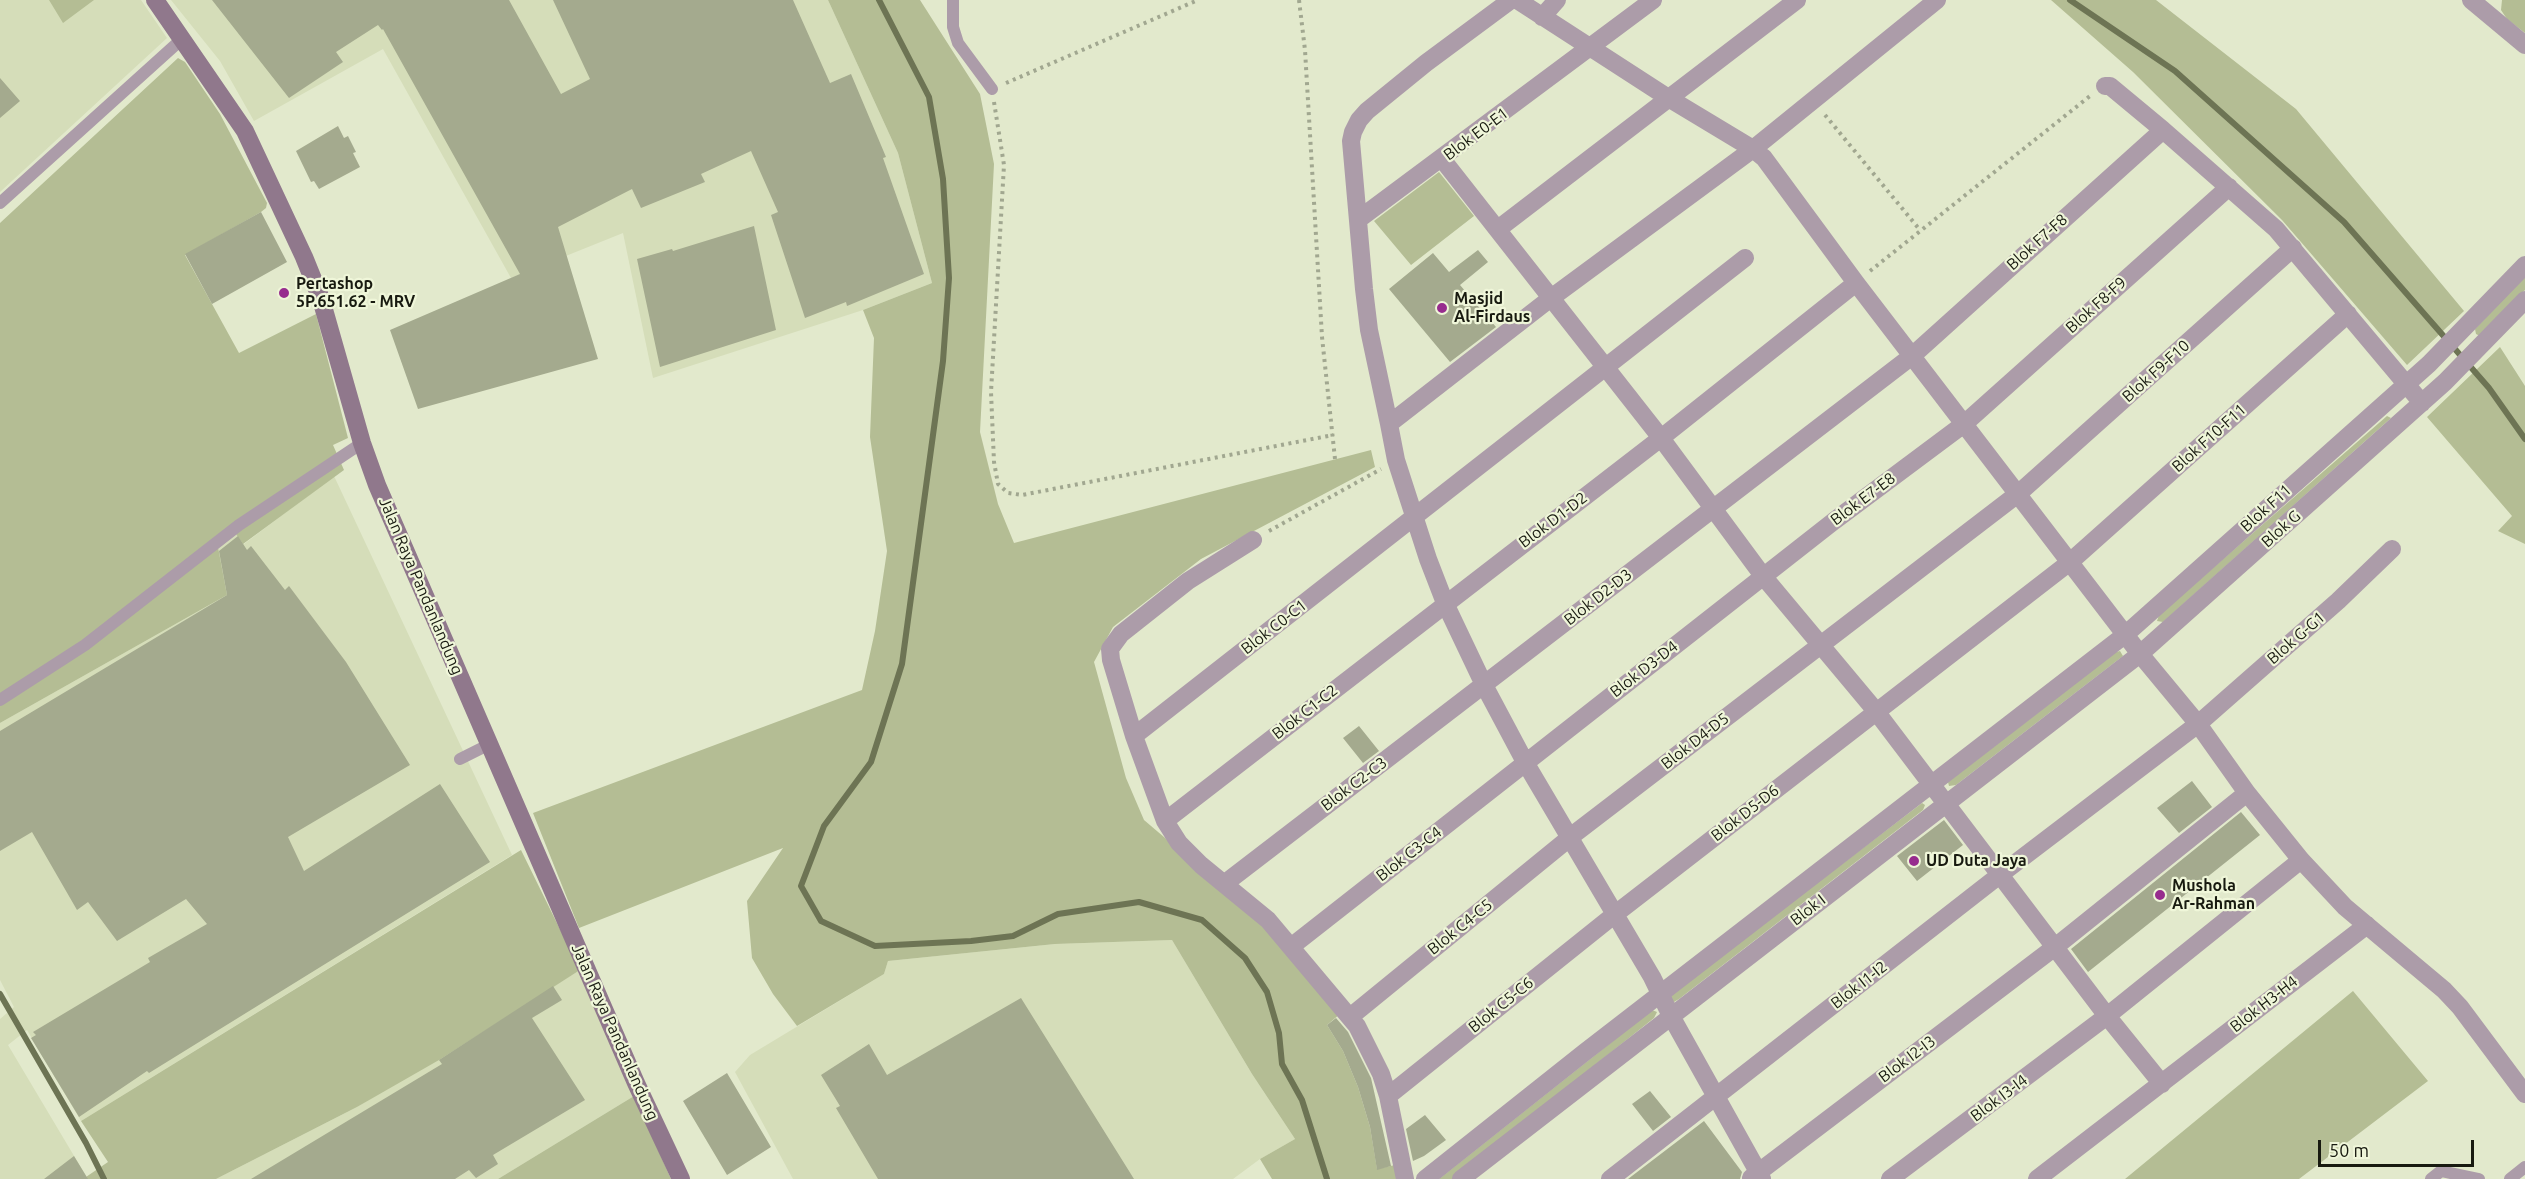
<!DOCTYPE html>
<style>
body{margin:0}
#map{position:relative;width:2525px;height:1179px;overflow:hidden;background:#e2e9cc;font-family:Ubuntu,sans-serif}
canvas{display:block}
.scale{position:absolute;left:2318px;top:1140px;width:156px;height:27px;box-sizing:border-box;border:3px solid #181a10;border-top:0;padding-left:8px;font-size:18px;line-height:21px;white-space:nowrap;color:#181a10;-webkit-text-stroke:4px #eff6d9;paint-order:stroke}
</style>
<div id="map">
<canvas width="2525" height="1179"></canvas>
<div class="scale">50 m</div>
</div>
<script>
const ctx = document.querySelector('canvas').getContext('2d');
ctx.lineJoin = 'round';
function fill(path, color) {
  ctx.fillStyle = color;
  ctx.fill(path, 'evenodd');
}
function shape(rows) {
  const path = new Path2D();
  for (const r of rows) {
    path.moveTo(r[0], r[1]);
    for (let i = 2; i < r.length; i += 2) path.lineTo(r[i], r[i + 1]);
  }
  return path;
}
function strokePath(path, color, width, dash) {
  ctx.strokeStyle = color;
  ctx.lineWidth = width;
  ctx.lineCap = dash ? 'butt' : 'round';
  ctx.setLineDash(dash || []);
  ctx.stroke(path);
}
function write(font, color, halo, rows, align = 'center') {
  ctx.font = font + ' Ubuntu,sans-serif';
  ctx.lineWidth = 4.5;
  ctx.setLineDash([]);
  ctx.textBaseline = 'middle';
  ctx.strokeStyle = halo;
  ctx.fillStyle = color;
  for (const [text, x, y, turn = 0] of rows) {
    ctx.save();
    ctx.translate(x, y);
    ctx.rotate((+turn || 0) * Math.PI / 180);
    ctx.textAlign = isNaN(turn) ? turn : align;
    if (halo) ctx.strokeText(text, 0, 0);
    ctx.fillText(text, 0, 0);
    ctx.restore();
  }
}
fill(shape([
 [0,0,141,0,167,38,0,192],
 [171,0,828,0,898,153,932,283,863,310,653,378,623,233,511,278,383,49,254,121,220,61],
 [334,476,512,855,81,1121,27,1030,8,1045,86,1176,83,1179,0,1179,0,1019,14,1007,0,980,0,723,227,595,218,547,236,534,244,544],
 [1172,940,1252,1074,1295,1139,1260,1159,1233,1179,793,1179,735,1072,750,1055,884,974,888,961,1055,944],
 [580,970,634,1096,498,1179,216,1179,357,1107]
]), '#d5ddb9');
fill(shape([
 [49,0,94,0,63,23],
 [828,0,920,0,980,94,994,164,980,432,998,504,1014,543,1371,450,1375,467,1201,559,1113,627,1094,662,1126,778,1144,820,1259,918,1340,1014,1327,1025,1343,1051,1358,1087,1370,1127,1377,1169,1395,1165,1398,1179,1272,1179,1260,1159,1295,1139,1252,1074,1172,940,1055,944,888,961,884,974,797,1026,773,994,752,958,747,901,783,848,579,928,533,813,862,690,875,631,887,551,870,437,874,338,863,310,932,283,898,153],
 [2051,0,2156,0,2296,109,2464,311,2407,365,2282,220,2133,72],
 [2502,0,2525,0,2525,33,2507,19,2501,10],
 [178,58,185,62,220,114,267,203,266,208,261,212,185,255,239,353,316,314,348,438,333,445,344,470,243,544,236,534,218,547,227,595,0,723,0,223],
 [1439,172,1474,216,1411,265,1374,221],
 [2525,276,2525,290,2482,337,2476,334,2475,329],
 [2500,347,2525,386,2525,544,2498,531,2512,516,2427,417],
 [2387,416,2391,418,2163,622,2157,621,2159,615],
 [2120,651,2123,656,1956,785,1949,786,1948,782,2116,652],
 [1922,803,1925,805,1923,810,1679,999,1674,1002,1671,1000,1670,995],
 [521,850,580,970,439,1060,357,1107,216,1179,83,1179,108,1162,81,1121],
 [2353,991,2428,1081,2299,1179,2125,1179],
 [1652,1010,1657,1012,1654,1018,1452,1179,1439,1179],
 [634,1096,671,1179,498,1179]
]), '#b4bd94');
strokePath(shape([
 [879,0,929,97,943,179,949,278,943,361,902,664,871,762,824,826,801,886,821,921,875,946,971,941,1013,936,1058,914,1139,902,1202,920,1245,958,1267,992,1279,1033,1282,1064,1302,1100,1327,1179],
 [2070,0,2175,71,2344,222,2489,388,2525,439],
 [0,994,86,1143,104,1179]
]), '#6d7454', 6);
fill(shape([
 [212,0,509,0,561,94,590,79,553,0,793,0,830,83,851,74,886,157,883,158,924,274,847,306,846,302,805,318,771,215,778,212,751,151,701,174,705,182,641,208,632,189,558,227,598,359,418,409,390,330,520,274,383,29,382,30,378,25,336,52,343,62,289,98],
 [0,78,20,101,0,118],
 [338,126,344,138,348,136,356,152,353,153,360,167,319,189,314,181,311,182,296,151],
 [261,212,287,262,212,304,185,254],
 [754,226,776,330,660,367,637,259,672,249,673,251],
 [1478,250,1488,262,1460,285,1496,327,1450,362,1389,289,1433,253,1449,272],
 [238,536,247,550,251,546,285,590,289,586,346,662,410,765,288,837,304,871,440,784,490,862,149,1073,147,1071,79,1117,31,1038,36,1035,33,1032,150,962,148,958,207,924,186,899,117,941,88,902,77,910,32,832,0,851,0,731,227,595,219,551],
 [1359,726,1379,751,1363,763,1343,738],
 [2192,781,2212,807,2179,833,2157,808],
 [2241,812,2260,835,2088,972,2071,949],
 [1944,820,1963,845,1917,881,1897,856],
 [553,986,562,1000,532,1018,585,1100,493,1155,498,1164,476,1178,469,1170,455,1179,251,1179,442,1064,439,1060],
 [1021,998,1134,1179,878,1179,836,1108,840,1106,821,1075,869,1044,887,1075],
 [1336,1018,1348,1032,1371,1078,1391,1166,1377,1170,1370,1127,1358,1087,1343,1051,1327,1025],
 [727,1073,771,1147,727,1175,683,1101],
 [1650,1091,1671,1117,1653,1131,1632,1104],
 [1425,1115,1446,1140,1424,1156,1413,1161,1406,1129],
 [1704,1121,1742,1172,1740,1179,1628,1179],
 [74,1156,88,1179,44,1179]
]), '#a4aa8e');
strokePath(shape([
 [1299,0,1305,50,1322,337,1335,459],
 [1006,83,1198,0],
 [994,102,1004,165,991,392,994,462,998,484,1008,493,1022,495,1333,435],
 [1825,115,1920,230],
 [1870,271,2090,96],
 [1269,531,1381,469]
]), '#a1a790', 4, [3, 4.5]);
strokePath(shape([
 [953,0,953,27,958,43,992,89],
 [0,203,183,38],
 [0,700,85,645,239,525,362,443],
 [460,759,490,744],
 [2431,1179,2441,1171,2479,1179],
 [2510,1179,2525,1167]
]), '#ac9ca9', 12);
strokePath(shape([
 [1511,0,1426,63,1367,111,1359,120,1353,132,1351,141,1364,289,1369,330,1389,424,1396,460,1428,559,1445,603,1484,685,1525,762,1652,977,1671,1016,1762,1179],
 [1517,0,1670,99,1753,149,1764,158,1856,283,2140,654,2198,724,2247,793,2301,860,2345,907,2444,990,2460,1007,2525,1094],
 [2471,0,2525,45],
 [1542,17,1557,0],
 [2105,86,2110,86,2163,130,2276,229,2422,403],
 [1442,159,1661,438,1763,576,1875,710,2107,1016,2162,1084],
 [1359,219,1653,0],
 [1498,229,1797,0],
 [1389,424,1551,298,1753,149,1937,0],
 [1253,540,1188,581,1121,634,1110,649,1111,660,1134,736,1165,821,1179,843,1201,865,1268,920,1357,1026,1381,1074,1388,1096,1405,1179],
 [1134,736,1745,258],
 [1165,821,1661,438,1856,283],
 [1224,884,1912,356,2163,130],
 [1292,946,1834,521,1964,424,2229,187],
 [1350,1017,1578,831,2019,493,2293,248],
 [1388,1096,1614,915,2070,562,2348,314],
 [1751,1178,2055,947,2247,793],
 [1425,1179,1585,1052,2126,634,2429,364,2525,265],
 [1461,1179,2140,654,2445,382,2525,300],
 [1610,1179,2001,874,2198,724,2338,601,2392,549],
 [1890,1179,2107,1016,2301,860],
 [2037,1179,2367,925]
]), '#ac9ca9', 18);
strokePath(shape([
 [155,0,245,131,304,257,321,299,362,443,377,485,636,1083,681,1179]
]), '#90788c', 18);
for (const [x, y, r, color] of [
 [284,293,6,"#972c8e"],
 [1442,308,6,"#972c8e"],
 [1914,861,6,"#972c8e"],
 [2160,895,6,"#972c8e"]
]) {
  const dot = new Path2D();
  dot.arc(x, y, r, 0, 2 * Math.PI);
  ctx.fillStyle = color;
  ctx.fill(dot);
  strokePath(dot, '#eff6d9', 2);
}
write('16px', '#181a10', '#eff6d9', [
 ["Blok E0-E1",1476,134,-37],
 ["Blok F7-F8",2037,242,-42],
 ["Blok F8-F9",2096,305,-42],
 ["Blok F9-F10",2156,371,-42],
 ["Blok F10-F11",2209,438,-42],
 ["Blok E7-E8",1863,499,-37],
 ["Blok F11",2266,508,-42],
 ["Blok D1-D2",1553,520,-37],
 ["Blok G",2281,529,-42],
 ["Jalan Raya Pandanlandung",421,586,67],
 ["Blok D2-D3",1598,597,-38],
 ["Blok C0-C1",1274,627,-38],
 ["Blok G-G1",2296,638,-41],
 ["Blok D3-D4",1644,669,-38],
 ["Blok C1-C2",1305,712,-38],
 ["Blok D4-D5",1695,741,-38],
 ["Blok C2-C3",1354,784,-37],
 ["Blok D5-D6",1745,813,-38],
 ["Blok C3-C4",1409,854,-38],
 ["Blok I",1808,910,-38],
 ["Blok C4-C5",1460,927,-39],
 ["Blok I1-I2",1859,985,-38],
 ["Blok H3-H4",2264,1004,-38],
 ["Blok C5-C6",1501,1005,-39],
 ["Jalan Raya Pandanlandung",615,1032,66],
 ["Blok I2-I3",1907,1059,-37],
 ["Blok I3-I4",1999,1098,-37]
]);
write('bold 16px', '#181a10', '#eff6d9', [
 ["Pertashop",296,284],
 ["5P.651.62 - MRV",296,302],
 ["Masjid",1454,299],
 ["Al-Firdaus",1454,317],
 ["UD Duta Jaya",1926,861],
 ["Mushola",2172,886],
 ["Ar-Rahman",2172,904]
], 'left');
</script>
